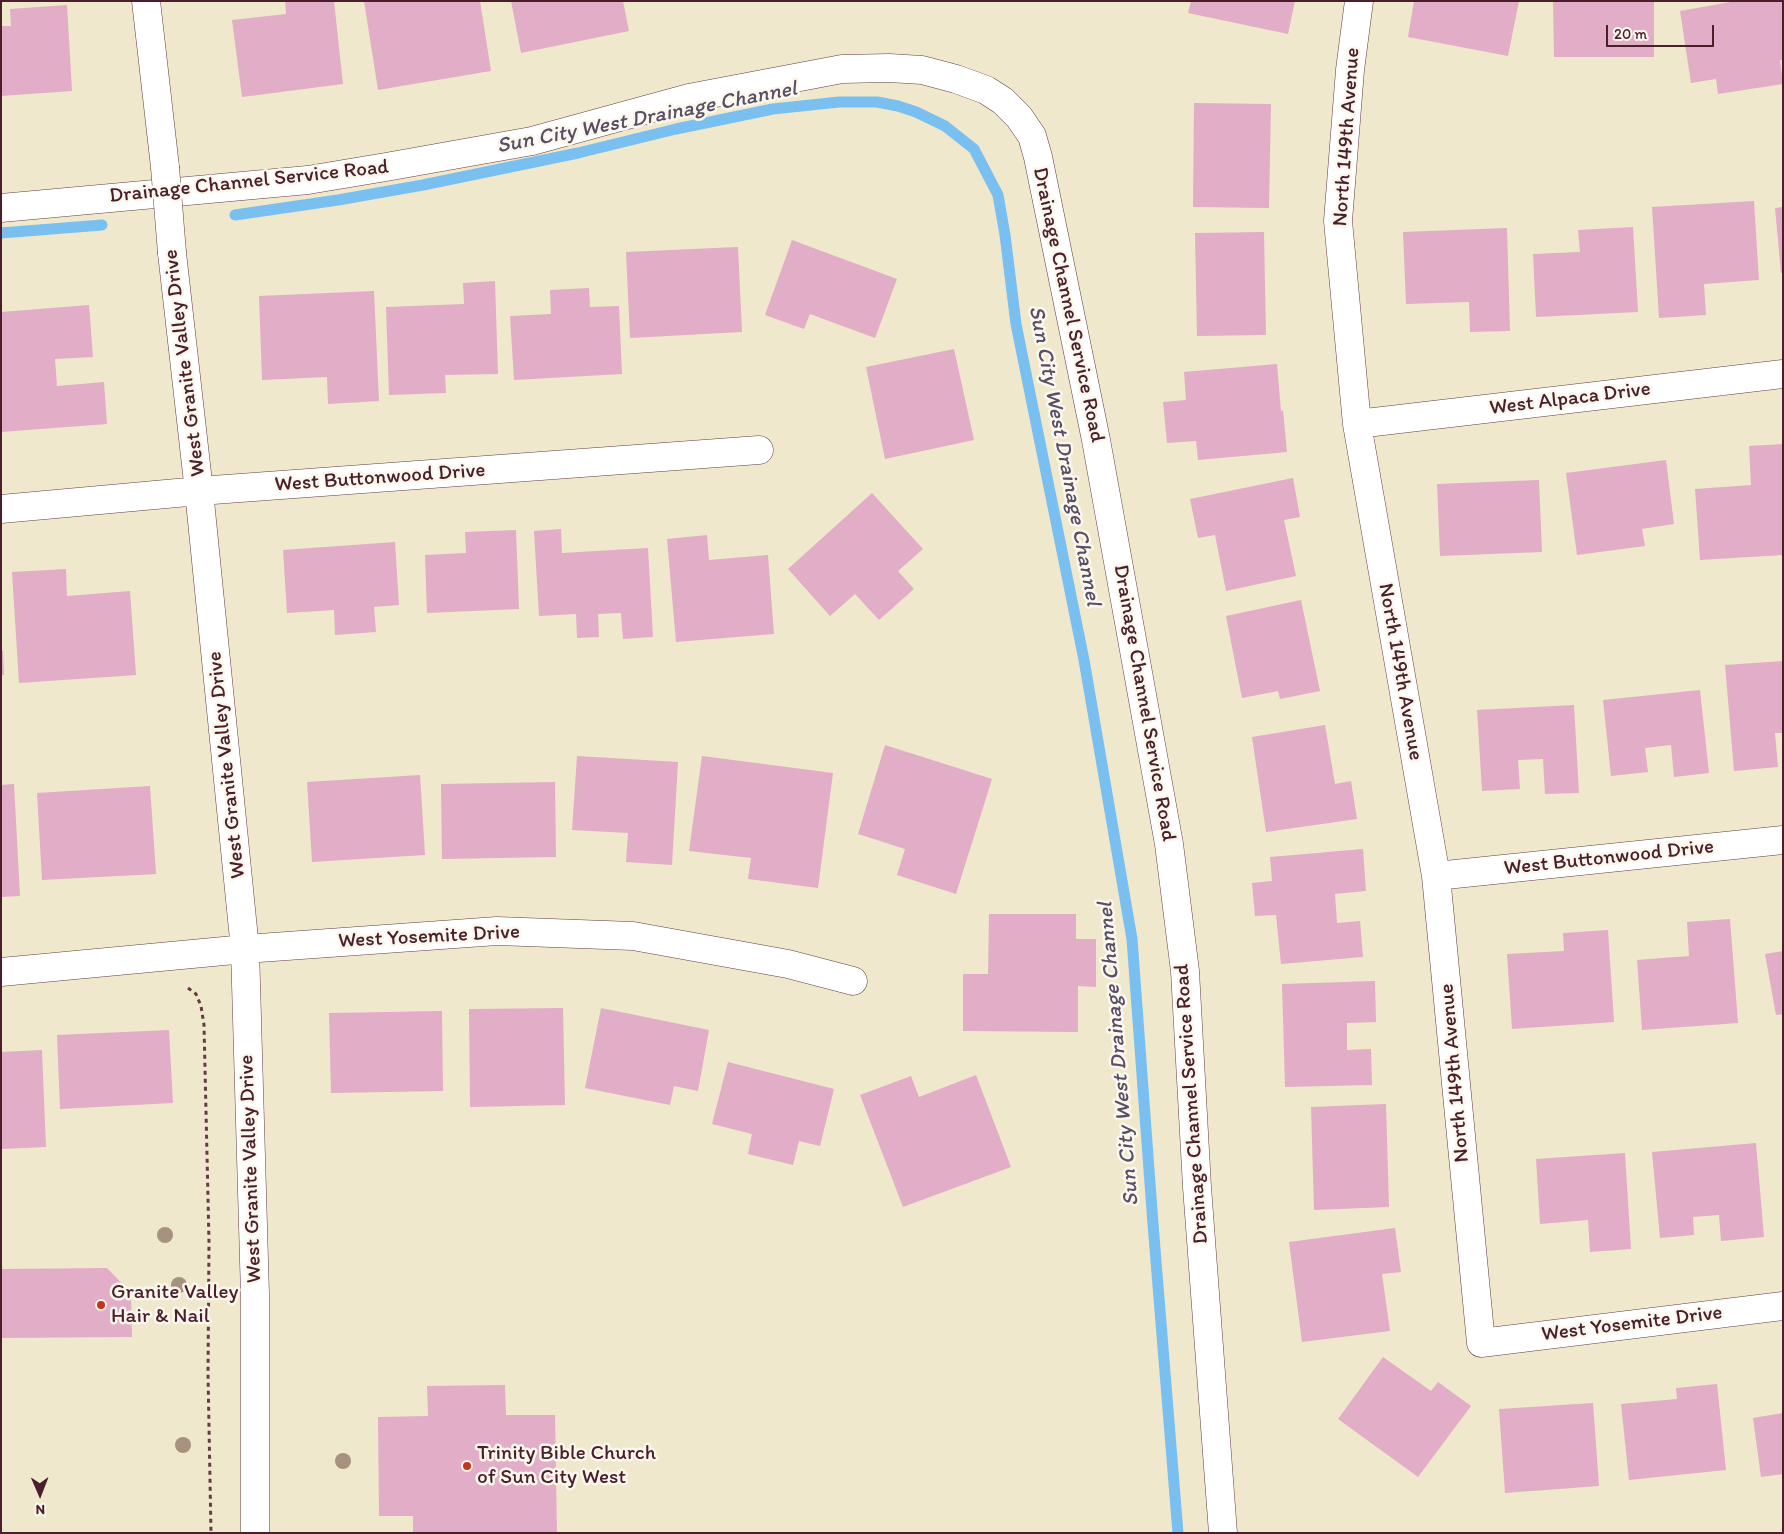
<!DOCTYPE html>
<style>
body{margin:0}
#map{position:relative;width:1784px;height:1534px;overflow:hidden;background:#efe8cc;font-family:Itim,sans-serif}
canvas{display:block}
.frame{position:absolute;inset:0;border:2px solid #4a1f2b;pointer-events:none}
.north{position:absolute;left:15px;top:1469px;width:50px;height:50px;-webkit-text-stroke:4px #fbf7ec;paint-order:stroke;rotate:179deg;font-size:14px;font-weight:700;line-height:20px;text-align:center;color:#4a1f2b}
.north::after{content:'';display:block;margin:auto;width:18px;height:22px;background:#4a1f2b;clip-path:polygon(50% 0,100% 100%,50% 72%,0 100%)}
.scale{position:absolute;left:1606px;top:25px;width:108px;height:22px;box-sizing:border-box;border:2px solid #4a1f2b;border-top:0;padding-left:6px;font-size:15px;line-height:18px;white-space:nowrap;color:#4a1f2b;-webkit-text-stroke:4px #fbf7ec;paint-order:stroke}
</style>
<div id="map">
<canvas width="1784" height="1534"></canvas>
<div class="frame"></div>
<div class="north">N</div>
<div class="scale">20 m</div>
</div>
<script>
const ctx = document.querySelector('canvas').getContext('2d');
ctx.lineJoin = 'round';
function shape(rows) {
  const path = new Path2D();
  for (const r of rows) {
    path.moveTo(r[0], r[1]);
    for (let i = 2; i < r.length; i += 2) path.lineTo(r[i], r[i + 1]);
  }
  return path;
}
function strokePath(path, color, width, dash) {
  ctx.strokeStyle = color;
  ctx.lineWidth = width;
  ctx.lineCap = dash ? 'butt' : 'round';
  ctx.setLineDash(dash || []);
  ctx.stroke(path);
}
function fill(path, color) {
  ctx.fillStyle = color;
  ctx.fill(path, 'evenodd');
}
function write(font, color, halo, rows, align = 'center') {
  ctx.font = font + ' Itim,sans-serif';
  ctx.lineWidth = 5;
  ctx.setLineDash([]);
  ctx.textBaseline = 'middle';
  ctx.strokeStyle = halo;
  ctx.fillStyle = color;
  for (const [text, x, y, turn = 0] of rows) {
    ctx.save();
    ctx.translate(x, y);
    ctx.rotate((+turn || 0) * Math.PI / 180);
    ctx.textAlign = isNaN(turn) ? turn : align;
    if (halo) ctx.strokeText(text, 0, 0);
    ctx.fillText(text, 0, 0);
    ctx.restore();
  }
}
strokePath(shape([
 [235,215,338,200,423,185,578,153,676,129,773,109,839,102,877,102,898,106,916,112,945,126,974,149,998,195,1005,235,1016,324,1084,660,1132,939,1153,1224,1178,1533],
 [1,233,102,225]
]), '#79c0f0', 11);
fill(shape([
 [285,1,334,1,343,84,242,97,232,20,286,14],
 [364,1,480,1,491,71,378,90],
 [511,1,623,1,629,31,521,53],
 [1191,1,1295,1,1288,34,1188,13],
 [1414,1,1519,1,1508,56,1408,37],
 [1553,1,1654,1,1654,57,1554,57],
 [1736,1,1783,1,1783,60,1780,60,1783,84,1718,94,1716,79,1691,83,1680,11],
 [67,5,72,91,1,96,1,26,11,26,10,9],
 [1194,103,1271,104,1269,208,1193,207],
 [1754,201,1759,280,1704,284,1706,315,1659,318,1652,207],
 [1783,207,1783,273,1781,273,1775,208],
 [1633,227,1638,312,1536,317,1533,254,1580,252,1578,230],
 [1507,228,1510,331,1470,332,1469,302,1406,304,1403,232],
 [1264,232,1266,335,1197,336,1195,233],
 [792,240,897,279,875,338,810,314,804,329,765,315],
 [738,247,742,332,630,338,626,252],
 [495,281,498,374,445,375,446,393,389,395,386,307,464,304,463,283],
 [589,288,590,307,619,306,622,374,514,380,510,316,551,314,550,290],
 [374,291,379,401,328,404,327,377,262,380,259,296],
 [89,305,93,357,55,359,57,386,104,382,107,424,1,432,1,312],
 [954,349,974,440,885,459,866,367],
 [1277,364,1281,411,1283,410,1287,452,1198,460,1196,441,1167,443,1163,402,1186,400,1184,372],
 [1783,444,1783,555,1700,560,1695,489,1751,485,1749,446],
 [1666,460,1674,524,1642,529,1645,546,1577,555,1566,473],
 [1293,478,1300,517,1284,520,1296,576,1226,591,1215,535,1198,538,1190,499],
 [1539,480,1542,552,1440,556,1437,484],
 [872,493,923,549,898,571,914,589,879,620,855,594,830,616,788,569],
 [561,529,562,553,648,548,653,637,623,639,621,613,598,614,599,637,577,638,576,614,539,616,534,531],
 [516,530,519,609,427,613,425,555,466,553,465,532],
 [707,535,709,560,768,555,774,634,676,642,667,539],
 [395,542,399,605,374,607,376,632,335,635,334,610,287,613,283,550],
 [66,569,67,596,130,591,136,675,19,683,12,572],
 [1301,600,1320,691,1280,699,1278,691,1242,698,1226,616],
 [1,651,3,651,4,675,1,675],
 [1783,661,1783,733,1775,733,1778,767,1734,771,1725,665],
 [1700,690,1709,773,1674,777,1671,745,1645,748,1648,772,1611,776,1603,700],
 [1574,705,1579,793,1545,794,1543,759,1518,760,1520,789,1482,791,1477,710],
 [1325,725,1335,784,1351,781,1357,819,1266,832,1252,737],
 [885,745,992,779,956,894,897,875,905,849,858,834],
 [577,756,678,762,672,865,626,862,628,833,572,830],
 [702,756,833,773,818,888,748,879,751,858,689,851],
 [420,775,425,855,312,862,307,782],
 [555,782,556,857,442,859,441,784],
 [14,784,20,896,1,897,1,785],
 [150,786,156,874,42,880,37,793],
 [1363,849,1366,891,1335,894,1337,923,1360,921,1363,957,1281,964,1276,915,1255,916,1252,883,1272,881,1270,857],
 [989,914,1076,914,1076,939,1096,939,1096,987,1078,986,1078,1032,963,1031,963,974,988,974],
 [1730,919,1738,1023,1642,1030,1637,960,1689,956,1687,922],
 [1608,930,1614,1022,1512,1029,1507,954,1564,951,1563,933],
 [1783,951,1783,1014,1776,1015,1765,954],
 [1375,981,1376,1022,1347,1023,1347,1050,1371,1049,1372,1085,1285,1087,1282,984],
 [563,1008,565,1105,470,1107,469,1009],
 [601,1008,709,1030,698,1091,674,1086,670,1105,585,1088],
 [442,1011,443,1091,331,1093,329,1013],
 [169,1030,173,1103,60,1109,57,1035],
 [42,1050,46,1147,1,1149,1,1052],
 [728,1062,834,1089,820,1146,799,1141,793,1165,748,1154,752,1134,712,1124],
 [976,1075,1011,1167,903,1207,860,1095,911,1076,919,1097],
 [1386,1104,1389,1207,1314,1210,1311,1107],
 [1756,1143,1764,1237,1721,1241,1719,1215,1693,1217,1694,1235,1660,1238,1652,1152],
 [1625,1153,1631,1249,1590,1252,1588,1220,1540,1224,1536,1159],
 [1395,1228,1401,1272,1382,1274,1390,1331,1302,1342,1289,1242],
 [107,1268,131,1293,132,1337,1,1338,1,1269],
 [1383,1357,1431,1391,1438,1382,1471,1406,1418,1477,1338,1419],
 [1717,1384,1726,1470,1629,1480,1621,1404,1677,1399,1676,1388],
 [505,1385,506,1415,555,1415,557,1533,413,1533,413,1516,379,1516,378,1417,428,1416,427,1386],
 [1593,1403,1599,1486,1505,1493,1499,1409],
 [1783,1413,1783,1474,1761,1477,1753,1418]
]), '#e2adc6');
const minor = shape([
 [146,1,165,167],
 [1359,1,1350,70,1338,221,1357,424,1436,876,1481,1343,1783,1306],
 [1,208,308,180,386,167,532,141,689,98,842,69,889,68,922,70,956,79,986,90,1003,101,1019,117,1032,136,1038,157,1096,440,1169,844,1185,971,1197,1187,1223,1533],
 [172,253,199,491,245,949,255,1295,255,1533],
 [1357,424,1783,374],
 [1,509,199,491,759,450],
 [1436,876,1783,840],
 [1,972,245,949,497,931,633,936,788,964,853,981]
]);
strokePath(minor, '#633d43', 29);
strokePath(shape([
 [188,988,196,994,201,1006,204,1025,209,1242,208,1373,211,1533]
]), '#633d43', 3, [4, 4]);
strokePath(minor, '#fff', 28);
const minorBridge = shape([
 [165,167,172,253]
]);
strokePath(minorBridge, '#633d43', 29, []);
strokePath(minorBridge, '#fff', 28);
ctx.fillStyle = '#a6927e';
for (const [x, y] of [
 [165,1235],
 [179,1285],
 [183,1445],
 [343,1461]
]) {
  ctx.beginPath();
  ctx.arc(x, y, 8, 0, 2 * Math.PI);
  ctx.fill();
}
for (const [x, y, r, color] of [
 [101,1305,5,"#c8321e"],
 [467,1466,5,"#c8321e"]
]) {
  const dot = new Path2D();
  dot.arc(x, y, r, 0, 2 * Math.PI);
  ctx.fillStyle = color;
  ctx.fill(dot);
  strokePath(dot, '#fbf7ec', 2);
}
write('21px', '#4a1f2b', '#fbf7ec', [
 ["North 149th Avenue",1347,137,-86],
 ["Drainage Channel Service Road",249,182,-6],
 ["Drainage Channel Service Road",1068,305,78],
 ["West Granite Valley Drive",185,363,-97],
 ["West Alpaca Drive",1570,399,-7],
 ["West Buttonwood Drive",380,478,-4],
 ["North 149th Avenue",1400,672,80],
 ["Drainage Channel Service Road",1144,703,80],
 ["West Granite Valley Drive",227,765,-96],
 ["West Buttonwood Drive",1609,858,-6],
 ["West Yosemite Drive",429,937,-3],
 ["North 149th Avenue",1455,1073,-95],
 ["Drainage Channel Service Road",1192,1104,-94],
 ["West Granite Valley Drive",251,1169,-92],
 ["West Yosemite Drive",1632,1324,-7]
]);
write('21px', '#4a1f2b', '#fbf7ec', [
 ["Granite Valley",111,1293],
 ["Hair & Nail",111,1317],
 ["Trinity Bible Church",477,1454],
 ["of Sun City West",477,1478]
], 'left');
write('italic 22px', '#584f66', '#fbf7ec', [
 ["Sun City West Drainage Channel",647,118,-11],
 ["Sun City West Drainage Channel",1064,456,79],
 ["Sun City West Drainage Channel",1119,1054,-95]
]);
</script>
